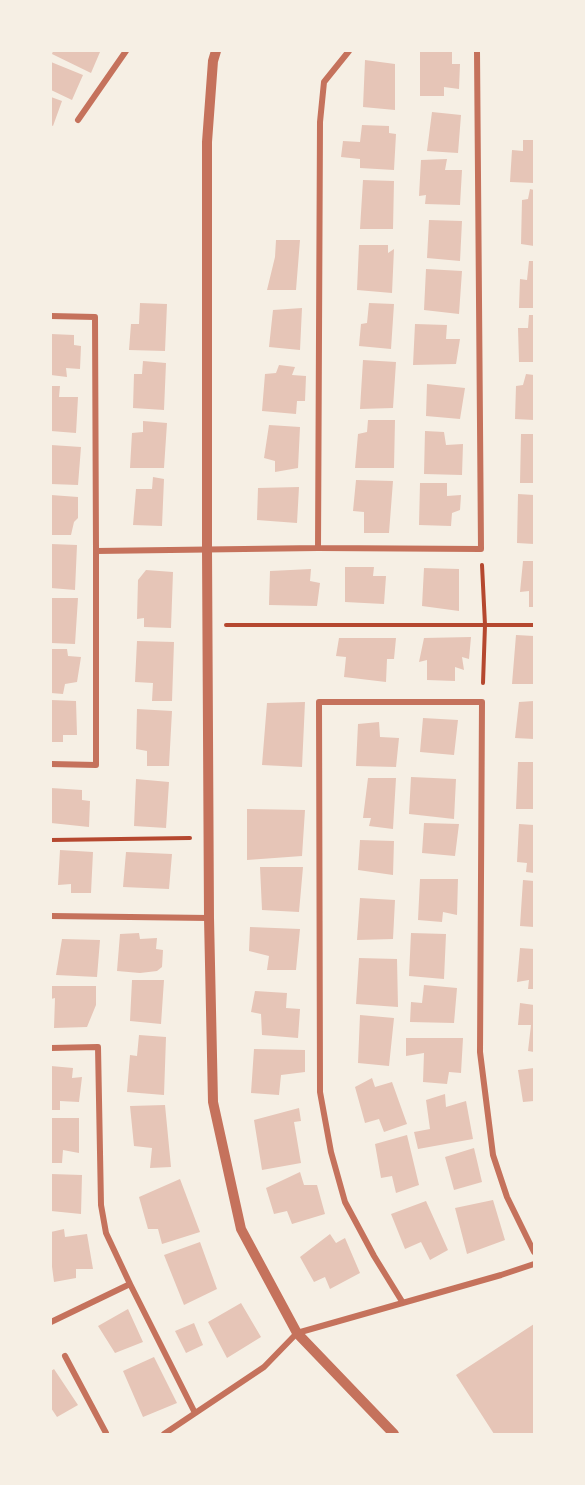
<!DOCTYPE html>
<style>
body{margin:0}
#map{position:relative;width:585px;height:1485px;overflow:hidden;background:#f6efe4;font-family:Quicksand,sans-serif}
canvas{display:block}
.frame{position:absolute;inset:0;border:52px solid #f6efe4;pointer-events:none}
</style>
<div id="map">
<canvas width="585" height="1485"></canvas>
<div class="frame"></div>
</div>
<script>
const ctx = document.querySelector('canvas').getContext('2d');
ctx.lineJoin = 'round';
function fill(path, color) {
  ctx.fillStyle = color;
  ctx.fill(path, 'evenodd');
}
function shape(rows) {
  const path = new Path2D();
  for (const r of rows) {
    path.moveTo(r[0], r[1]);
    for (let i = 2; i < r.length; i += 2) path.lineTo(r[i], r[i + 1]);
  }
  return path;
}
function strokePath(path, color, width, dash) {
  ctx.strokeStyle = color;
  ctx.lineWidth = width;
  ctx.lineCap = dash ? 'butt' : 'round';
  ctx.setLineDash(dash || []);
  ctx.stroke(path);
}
fill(shape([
 [53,51,98,51,100,52,91,73,52,54],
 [420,51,452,51,452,64,460,64,459,89,444,87,444,96,420,96],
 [365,60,395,64,395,110,363,107],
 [51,62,83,75,72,100,51,90],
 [51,97,62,101,53,126,51,125],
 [432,112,461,115,458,153,427,151],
 [362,125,389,126,389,133,396,134,394,170,360,168,360,159,341,157,343,141,360,142],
 [523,140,534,140,534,183,510,182,512,150,523,151],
 [447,159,445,170,462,170,460,205,425,204,426,195,419,196,421,160],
 [363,180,394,181,393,229,360,229],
 [530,189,534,190,534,246,521,244,522,200,528,199],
 [429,220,462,221,460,261,427,258],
 [276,240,300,240,296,290,267,290,275,257],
 [359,245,388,245,388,253,394,249,392,293,357,290],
 [529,261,534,261,534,308,519,308,520,279,527,280],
 [426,269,462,271,459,314,424,310],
 [140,303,167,304,165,351,129,350,131,324,139,324],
 [369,303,394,304,391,349,359,346,361,324,367,323],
 [302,308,300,350,269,347,273,310],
 [529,315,534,315,534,362,519,362,518,328,528,328],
 [415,324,447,325,446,339,460,339,456,364,413,365],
 [51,334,74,335,74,345,81,346,80,369,66,368,67,377,51,375],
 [363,360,396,362,393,408,360,409],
 [143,361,166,363,164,410,133,408,134,374,142,374],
 [279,365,295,367,292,375,306,376,305,401,297,401,296,414,262,411,265,374,276,373],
 [526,374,534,375,534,420,515,419,516,386,523,385],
 [427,384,465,388,460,419,426,416],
 [51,386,60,386,59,397,78,397,76,433,51,431],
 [368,420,395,420,394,468,355,468,358,434,367,432],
 [143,421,167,423,164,468,130,468,132,433,143,432],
 [269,425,300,427,298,468,275,472,275,461,264,458],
 [425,431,444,432,446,445,463,444,462,475,424,474],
 [521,434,534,434,534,483,520,483],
 [51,445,81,447,78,485,51,484],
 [153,477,164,479,162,526,133,525,136,489,152,489],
 [356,480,393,481,389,533,364,533,364,512,353,511],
 [420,483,447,483,447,496,461,495,460,510,452,513,451,526,419,525],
 [299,487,297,523,257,520,258,488],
 [518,494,534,495,534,544,517,543],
 [51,495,78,497,78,518,74,522,71,535,51,535],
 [51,544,77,545,75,590,51,588],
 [523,561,534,561,534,607,529,607,529,591,520,592],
 [345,567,374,567,373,576,386,576,384,604,345,602],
 [424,568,459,569,459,611,422,606],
 [311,569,310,581,320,583,317,606,269,605,270,571],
 [146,570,173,572,171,628,144,627,144,618,137,619,138,580],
 [51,598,78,598,75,644,51,643],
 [516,635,534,636,534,684,512,684],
 [471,637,469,659,462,657,464,670,455,667,455,681,427,680,427,660,419,662,424,638],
 [339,638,396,638,394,659,387,659,386,682,344,677,346,657,336,656],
 [137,641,174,642,172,701,152,701,153,683,135,682],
 [51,649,67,649,68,656,81,657,77,682,65,684,63,694,51,693],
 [51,700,76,701,77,735,63,735,63,742,51,742],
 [534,701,534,739,515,738,519,702],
 [305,702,302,767,262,765,267,703],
 [137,709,172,711,169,766,147,766,147,751,136,749],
 [423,718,458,720,454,755,420,752],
 [379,722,380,737,399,738,396,767,356,766,358,724],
 [518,762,534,762,534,809,516,809],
 [411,777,456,779,454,819,409,814],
 [368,778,396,778,393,829,369,826,371,818,363,818],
 [136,779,169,782,166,828,134,826],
 [51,788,82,790,82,800,90,801,89,827,51,823],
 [247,809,305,810,302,856,247,860],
 [424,823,459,824,455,856,422,853],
 [519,824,534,825,534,873,526,872,527,863,517,862],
 [360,840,394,841,393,875,358,870],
 [60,850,93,852,91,893,71,893,71,884,58,885],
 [126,852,172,854,169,889,123,887],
 [260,867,303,867,299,912,262,910],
 [420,879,458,879,457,915,443,912,442,922,418,920],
 [523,880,534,881,534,927,520,926],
 [360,898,395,900,393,939,357,940],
 [250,927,300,929,296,970,267,970,269,956,249,951],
 [139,933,140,939,157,938,156,949,163,950,162,967,157,971,140,973,117,971,120,934],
 [411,933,446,934,444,979,409,976],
 [62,939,100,940,97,977,56,975],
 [520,948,534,949,534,989,528,989,529,980,517,982],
 [359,958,397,959,398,1007,356,1004],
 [132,980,164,980,161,1024,130,1021],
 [424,985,457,988,454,1023,410,1022,411,1002,422,1003],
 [51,986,96,986,96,1005,87,1027,54,1028,55,998,51,999],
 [255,991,287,993,286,1008,300,1009,298,1038,262,1035,261,1014,251,1012],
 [520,1003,534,1005,534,1052,528,1051,531,1025,518,1025],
 [360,1015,394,1018,389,1066,358,1063],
 [139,1035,166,1037,164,1095,127,1092,130,1055,137,1056],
 [406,1038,463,1038,461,1073,449,1072,447,1084,423,1082,424,1053,406,1056],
 [254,1049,305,1050,305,1072,281,1075,279,1095,251,1093],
 [51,1066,73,1068,72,1078,82,1077,79,1102,60,1101,60,1110,51,1110],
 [534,1068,534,1101,523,1102,518,1070],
 [372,1078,375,1087,392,1082,407,1124,384,1132,379,1119,365,1123,355,1087],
 [445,1094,446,1107,466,1101,473,1139,418,1149,414,1132,430,1129,426,1100],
 [165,1105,171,1167,150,1168,152,1148,134,1146,130,1106],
 [299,1108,301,1121,294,1122,301,1163,262,1170,254,1120],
 [51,1118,79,1118,79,1153,63,1150,62,1163,51,1163],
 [407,1135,419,1185,396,1193,392,1176,381,1178,375,1144],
 [474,1148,482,1182,454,1190,445,1157],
 [300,1172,304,1185,317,1185,325,1214,292,1224,287,1211,274,1214,266,1188],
 [51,1174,82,1175,81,1214,51,1211],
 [180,1179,200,1232,162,1244,158,1229,148,1229,139,1197],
 [493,1200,505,1240,467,1254,455,1208],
 [426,1201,448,1250,430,1260,421,1242,405,1249,391,1214],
 [64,1229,65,1237,87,1234,93,1269,76,1269,76,1278,54,1282,51,1259,51,1232],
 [330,1234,336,1243,345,1238,360,1273,330,1289,325,1277,314,1282,300,1257],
 [200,1242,217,1289,184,1305,164,1255],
 [241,1303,261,1337,227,1358,208,1322],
 [128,1309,143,1342,115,1353,98,1326],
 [194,1323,203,1345,186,1353,175,1331],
 [534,1324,534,1434,494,1434,456,1375],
 [154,1357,177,1403,143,1417,123,1371],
 [54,1369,78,1405,57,1417,51,1408,51,1371]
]), '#e6c5b7');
strokePath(shape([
 [482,565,485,625,483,683],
 [226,625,534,625],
 [51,840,190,838]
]), '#b5482f', 4);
strokePath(shape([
 [78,120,126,51],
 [51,316,95,317,96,551,96,765,51,764],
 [318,548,320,122,324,82,349,51],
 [96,551,318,548,481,549,477,51],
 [51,916,209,918],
 [51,1048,98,1047,101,1205,106,1233,130,1284,51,1322],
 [130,1284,195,1413],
 [403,1303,374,1256,345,1202,331,1152,320,1092,319,702,482,702,480,1052,493,1155,507,1197,534,1252],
 [65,1356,106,1433],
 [164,1434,264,1367,297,1333,501,1275,534,1264]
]), '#c5725c', 6);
strokePath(shape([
 [216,51,213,61,207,142,207,549,209,918,213,1102,241,1229,297,1333,394,1434]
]), '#c5725c', 10);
</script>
